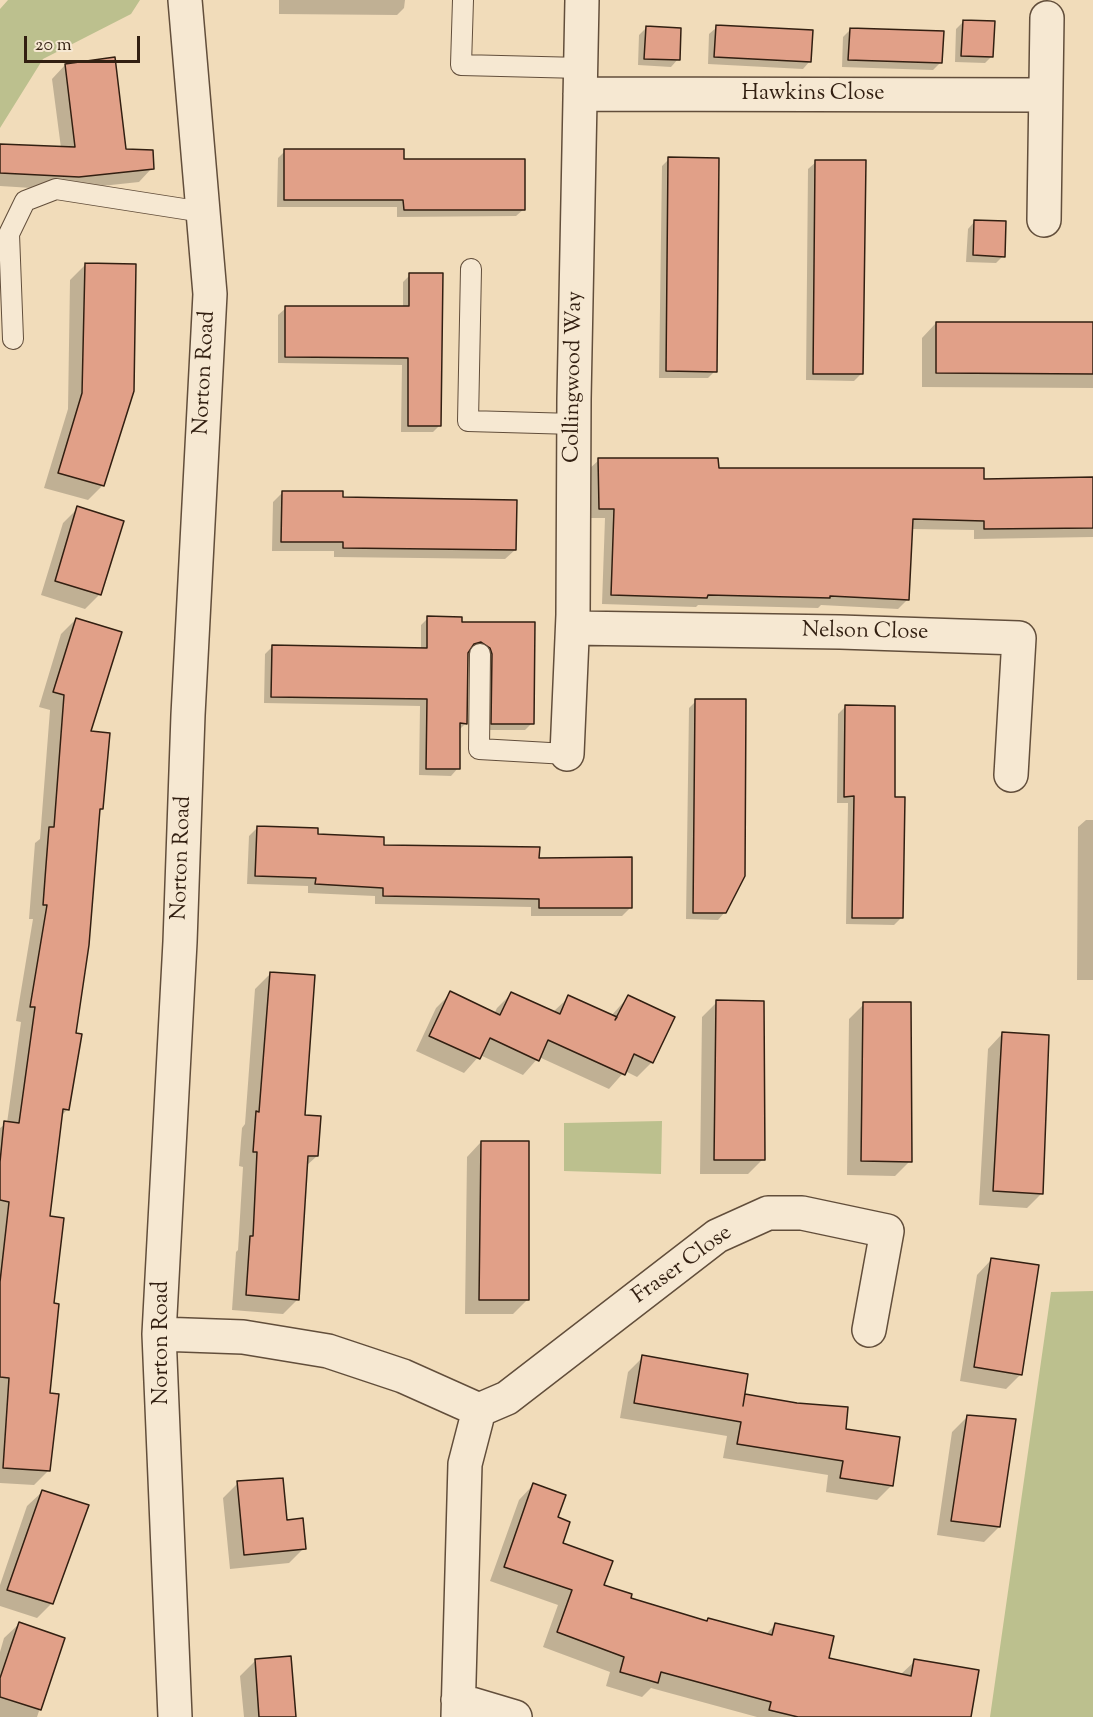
<!DOCTYPE html>
<style>
body{margin:0}
#map{position:relative;width:1093px;height:1717px;overflow:hidden;background:#f1dcba;font-family:"Sorts Mill Goudy",serif}
canvas{display:block}
.scale{position:absolute;left:24px;top:36px;width:116px;height:27px;box-sizing:border-box;border:3px solid #321f11;border-top:0;padding-left:8px;font-size:18px;line-height:21px;white-space:nowrap;color:#321f11;-webkit-text-stroke:4px #f6e8d2;paint-order:stroke}
</style>
<div id="map">
<canvas width="1093" height="1717"></canvas>
<div class="scale">20 m</div>
</div>
<script>
const ctx = document.querySelector('canvas').getContext('2d');
ctx.lineJoin = 'round';
function fill(path, color) {
  ctx.fillStyle = color;
  ctx.fill(path, 'evenodd');
}
function shape(rows) {
  const path = new Path2D();
  for (const r of rows) {
    path.moveTo(r[0], r[1]);
    for (let i = 2; i < r.length; i += 2) path.lineTo(r[i], r[i + 1]);
  }
  return path;
}
function strokePath(path, color, width, dash) {
  ctx.strokeStyle = color;
  ctx.lineWidth = width;
  ctx.lineCap = dash ? 'butt' : 'round';
  ctx.setLineDash(dash || []);
  ctx.stroke(path);
}
function write(font, color, halo, rows, align = 'center') {
  ctx.font = font + ' "Sorts Mill Goudy",serif';
  ctx.lineWidth = 4.5;
  ctx.setLineDash([]);
  ctx.textBaseline = 'middle';
  ctx.strokeStyle = halo;
  ctx.fillStyle = color;
  for (const [text, x, y, turn = 0] of rows) {
    ctx.save();
    ctx.translate(x, y);
    ctx.rotate((+turn || 0) * Math.PI / 180);
    ctx.textAlign = isNaN(turn) ? turn : align;
    if (halo) ctx.strokeText(text, 0, 0);
    ctx.fillText(text, 0, 0);
    ctx.restore();
  }
}
fill(shape([
 [8,0,140,0,131,14,43,59,0,128,0,9],
 [662,1121,661,1174,564,1171,564,1123],
 [1093,1291,1093,1717,990,1717,1051,1292]
]), '#bcc08e');
fill(shape([
 [279,0,405,0,404,8,397,15,279,14],
 [963,22,992,56,985,63,955,62,956,29],
 [717,27,810,61,803,69,708,64,709,34],
 [646,28,678,59,671,67,638,65,639,35],
 [851,29,940,63,933,70,842,67,843,37],
 [65,65,125,150,152,168,139,182,64,190,0,186,0,146,61,148,52,79],
 [285,151,403,160,524,209,516,216,397,217,397,207,277,207,278,158],
 [669,159,715,371,708,378,659,378,662,166],
 [816,162,862,373,854,381,806,380,808,169],
 [975,221,1003,256,996,263,966,262,968,229],
 [85,265,103,485,88,500,44,488,68,409,70,280],
 [410,275,440,425,433,432,401,432,402,365,278,363,278,315,286,308,403,308,403,282],
 [936,323,1093,323,1093,388,922,387,922,338],
 [599,460,717,470,982,480,1093,479,1093,537,974,539,974,530,911,529,908,599,898,609,821,605,818,608,698,605,696,607,602,604,605,518,590,518,589,469],
 [283,492,341,499,515,550,505,559,334,557,334,551,272,551,273,502],
 [78,508,100,594,85,609,41,595,63,523],
 [428,618,460,623,533,624,532,723,525,730,485,730,479,651,471,649,467,651,466,723,459,730,458,768,451,776,419,775,420,706,264,703,265,654,272,647,421,650,421,625],
 [76,619,89,732,102,809,98,813,74,1034,68,1109,60,1117,48,1217,52,1304,48,1395,49,1470,34,1485,0,1483,0,1128,7,1123,21,1022,16,1021,33,919,29,919,35,843,40,839,50,710,39,707,61,634],
 [696,701,725,912,718,920,686,919,689,708],
 [845,707,894,798,901,918,894,925,846,924,848,803,837,803,838,714],
 [1086,820,1093,820,1093,980,1077,980,1078,827],
 [258,827,383,846,538,859,631,907,622,916,531,916,531,907,375,904,375,896,308,893,308,886,247,884,249,836],
 [270,974,304,1116,317,1156,306,1166,298,1299,283,1314,232,1310,236,1252,238,1250,243,1167,239,1166,242,1128,245,1124,255,989],
 [451,993,494,1014,497,1008,512,993,553,1012,569,997,611,1016,629,996,673,1018,652,1062,637,1077,625,1071,609,1089,539,1057,523,1075,480,1055,464,1073,416,1051,436,1008],
 [717,1002,763,1159,748,1174,700,1174,702,1017],
 [864,1004,910,1161,895,1176,847,1175,849,1019],
 [1002,1034,1042,1193,1027,1208,979,1205,988,1049],
 [481,1142,528,1299,513,1314,465,1314,467,1157],
 [991,1260,1021,1374,1006,1389,960,1381,977,1275],
 [643,1357,743,1399,746,1396,845,1430,892,1485,877,1500,826,1492,828,1475,723,1458,727,1436,620,1418,628,1372],
 [967,1417,999,1527,984,1542,937,1535,952,1432],
 [238,1483,286,1522,304,1548,289,1563,230,1569,223,1498],
 [533,1485,556,1518,561,1544,602,1585,629,1599,705,1622,708,1619,765,1635,776,1624,827,1660,900,1675,915,1661,970,1717,757,1717,651,1688,642,1697,606,1686,610,1672,543,1647,558,1605,490,1581,519,1500],
 [42,1492,52,1603,37,1618,0,1606,0,1585,27,1506],
 [19,1624,63,1639,37,1717,0,1717,0,1652,4,1638],
 [255,1661,294,1717,244,1717,240,1676]
]), '#0003');
const building = shape([
 [963,20,995,21,993,57,961,56,963,20],
 [716,25,813,30,811,62,714,57,716,25],
 [646,26,681,28,680,60,644,59,646,26],
 [850,28,944,31,942,63,848,60,850,28],
 [115,57,126,149,153,150,154,169,79,177,0,173,0,144,75,147,65,64,115,57],
 [284,149,404,149,404,159,525,159,525,210,404,210,403,200,284,200,284,149],
 [668,157,719,158,717,372,666,371,668,157],
 [815,160,866,160,863,374,813,374,815,160],
 [974,220,1006,221,1005,257,973,255,974,220],
 [85,263,136,264,134,391,104,486,58,473,82,393,85,263],
 [409,273,443,273,441,426,408,426,408,358,285,357,285,306,409,306,409,273],
 [936,322,1093,322,1093,374,936,373,936,322],
 [598,458,718,458,719,468,984,468,984,479,1093,477,1093,528,984,529,984,521,913,519,909,600,830,596,830,598,708,595,707,598,611,595,614,509,599,509,598,458],
 [282,491,343,491,343,497,517,500,516,550,343,548,343,542,281,542,282,491],
 [77,506,124,521,101,595,55,581,77,506],
 [427,616,462,617,462,622,535,622,534,724,491,724,492,654,490,648,481,642,474,644,468,653,467,724,460,723,460,769,426,769,427,699,271,697,272,645,427,648,427,616],
 [76,618,122,632,91,731,110,733,103,809,100,809,89,945,76,1033,82,1034,69,1110,63,1109,50,1216,64,1218,54,1303,59,1304,50,1393,59,1394,50,1471,3,1468,9,1378,0,1377,0,1282,9,1202,0,1200,0,1162,4,1121,19,1123,35,1007,30,1007,47,905,43,905,46,865,49,827,54,827,64,695,53,692,76,618],
 [695,699,746,699,745,876,726,913,693,913,695,699],
 [845,705,895,706,895,797,905,797,903,918,852,918,854,796,844,797,845,705],
 [257,826,318,828,318,834,384,837,384,845,540,847,539,858,632,857,632,908,539,908,539,899,383,896,383,888,315,884,316,878,255,876,257,826],
 [270,972,315,975,305,1115,321,1116,318,1156,308,1156,299,1300,246,1295,250,1236,253,1236,257,1152,253,1152,256,1111,259,1112,270,972],
 [450,991,500,1015,511,992,560,1014,568,995,617,1017,615,1020,628,995,675,1017,653,1063,634,1054,625,1075,548,1040,539,1061,490,1038,480,1059,429,1036,450,991],
 [716,1000,764,1001,765,1160,714,1160,716,1000],
 [863,1002,911,1002,912,1162,861,1161,863,1002],
 [1002,1032,1049,1035,1043,1194,993,1191,1002,1032],
 [481,1141,529,1141,529,1300,479,1300,481,1141],
 [991,1258,1039,1265,1022,1375,974,1367,991,1258],
 [642,1355,748,1374,743,1406,745,1394,797,1403,848,1407,846,1429,900,1437,893,1486,840,1478,843,1461,737,1444,741,1422,634,1403,642,1355],
 [967,1415,1016,1419,1000,1527,951,1521,967,1415],
 [283,1478,287,1520,303,1518,306,1549,244,1555,237,1481,283,1478],
 [533,1483,566,1495,558,1517,570,1522,563,1543,613,1561,604,1585,632,1594,631,1598,707,1621,708,1618,772,1635,775,1623,834,1636,829,1658,911,1676,914,1659,979,1670,971,1717,798,1717,769,1710,771,1702,661,1672,658,1683,620,1672,624,1657,557,1632,572,1590,504,1567,533,1483],
 [42,1490,89,1505,53,1604,7,1590,42,1490],
 [19,1622,65,1638,41,1710,0,1697,0,1678,19,1622],
 [291,1656,296,1717,259,1717,255,1659,291,1656]
]);
fill(building, '#e1a088');
strokePath(building, '#321f11', 1.5);
const service = shape([
 [463,0,461,65,581,68],
 [471,269,468,421,574,424],
 [13,339,9,234,25,201,56,189,203,212],
 [480,654,479,749,567,754]
]);
const minor = shape([
 [580,94,1045,95],
 [1044,220,1047,18],
 [573,628,840,632,1019,638,1011,775],
 [567,754,573,615,574,399,582,0],
 [159,1334,243,1337,328,1351,403,1376,479,1410],
 [458,1700,515,1717],
 [175,1717,159,1334,180,942,188,715,210,294,185,0],
 [458,1717,465,1464,479,1410,507,1398,717,1236,768,1213,802,1213,887,1231,869,1330]
]);
strokePath(service, '#624e3b', 22);
strokePath(minor, '#624e3b', 36);
strokePath(service, '#f6e8d2', 20);
strokePath(minor, '#f6e8d2', 33);
write('22px', '#321f11', '#f6e8d2', [
 ["Hawkins Close",813,95],
 ["Norton Road",206,373,-87],
 ["Collingwood Way",575,377,-89],
 ["Nelson Close",865,633,1],
 ["Norton Road",183,858,-88],
 ["Fraser Close",683,1266,-36],
 ["Norton Road",163,1343,-90]
]);
</script>
